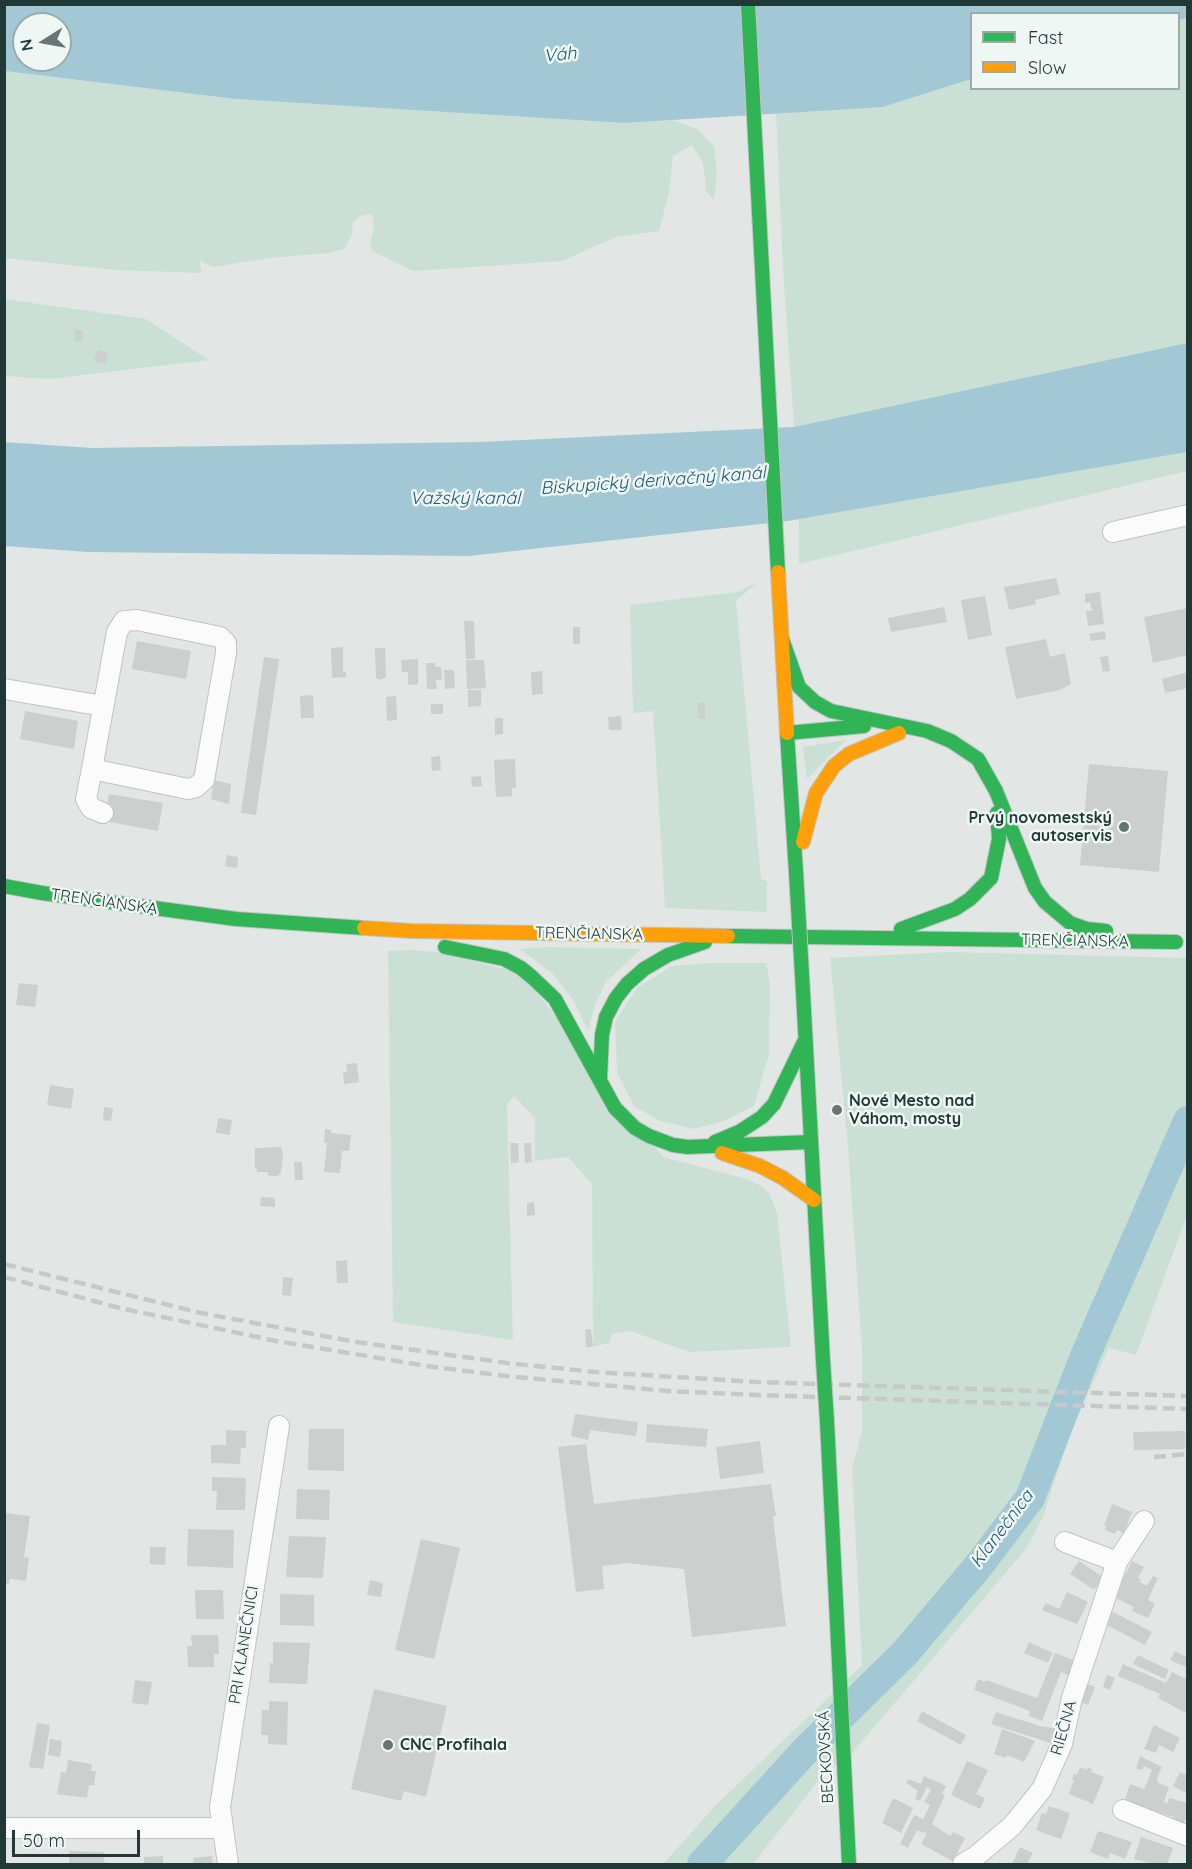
<!DOCTYPE html>
<meta charset="utf-8">
<style>
body{margin:0}
#map{position:relative;width:1192px;height:1869px;overflow:hidden;background:#e2e7e5;font-family:Quicksand,sans-serif}
canvas{display:block}
.frame{position:absolute;inset:0;border:6px solid #213936;pointer-events:none}
.legend{position:absolute;left:970px;top:12px;width:210px;height:78px;box-sizing:border-box;background:#eff7f4;border:2px solid #9daba8;margin:0;padding:8px 10px;list-style:none;font-size:18px;color:#213936}
.legend li{display:flex;align-items:center;gap:12px;height:30px}
.legend b{width:30px;border:2px solid #9daba8}
.north{position:absolute;left:12px;top:12px;width:60px;height:60px;box-sizing:border-box;background:#eff7f4;border:2px solid #9daba8;border-radius:50%;rotate:259deg;font-size:16px;font-weight:700;line-height:24px;text-align:center;color:#213936}
.north::after{content:'';display:block;margin:auto;width:21px;height:27px;background:#657673;clip-path:polygon(50% 0,100% 100%,50% 72%,0 100%)}
.scale{position:absolute;left:12px;top:1830px;width:128px;height:27px;box-sizing:border-box;border:3px solid #213936;border-top:0;padding-left:8px;font-size:18px;line-height:21px;white-space:nowrap;color:#213936;-webkit-text-stroke:4px #eff7f4;paint-order:stroke}
</style>
<div id="map">
<canvas width="1192" height="1869"></canvas>
<div class="frame"></div>
<ul class="legend">
<li><b style="height:8px;background:#30b455"></b>Fast</li>
<li><b style="height:8px;background:#ff9f0a"></b>Slow</li>
</ul>
<div class="north">N</div>
<div class="scale">50 m</div>
</div>
<script>
const ctx = document.querySelector('canvas').getContext('2d');
ctx.lineJoin = 'round';
function fill(path, color) {
  ctx.fillStyle = color;
  ctx.fill(path, 'evenodd');
}
function shape(rows) {
  const path = new Path2D();
  for (const r of rows) {
    path.moveTo(r[0], r[1]);
    for (let i = 2; i < r.length; i += 2) path.lineTo(r[i], r[i + 1]);
  }
  return path;
}
function strokePath(path, color, width, dash) {
  ctx.strokeStyle = color;
  ctx.lineWidth = width;
  ctx.lineCap = dash ? 'butt' : 'round';
  ctx.setLineDash(dash || []);
  ctx.stroke(path);
}
function write(font, color, halo, rows, align = 'center') {
  ctx.font = font + ' Quicksand,sans-serif';
  ctx.lineWidth = 5;
  ctx.setLineDash([]);
  ctx.textBaseline = 'middle';
  ctx.strokeStyle = halo;
  ctx.fillStyle = color;
  for (const [text, x, y, turn = 0] of rows) {
    ctx.save();
    ctx.translate(x, y);
    ctx.rotate((+turn || 0) * Math.PI / 180);
    ctx.textAlign = isNaN(turn) ? turn : align;
    if (halo) ctx.strokeText(text, 0, 0);
    ctx.fillText(text, 0, 0);
    ctx.restore();
  }
}
fill(shape([
 [1187,18,1187,343,794,427,783,270,776,112,883,107,971,79,972,88,1178,88,1179,20],
 [5,71,235,99,624,123,673,120,699,130,714,147,717,174,714,200,706,191,703,163,692,145,673,156,669,193,659,231,616,237,562,261,413,271,372,251,370,242,374,228,372,214,360,216,353,222,352,235,344,249,328,253,270,258,213,267,199,260,202,273,115,270,5,258],
 [4,299,146,319,209,360,49,379,5,376],
 [1187,452,1187,471,799,564,799,519],
 [758,582,736,601,761,879,767,881,767,912,665,908,653,711,633,713,630,605,737,592],
 [846,740,807,779,803,747],
 [548,947,641,949,605,983,595,1005,588,1030,573,1000,552,973,520,949],
 [410,950,435,952,522,973,663,1157,747,1179,760,1185,769,1193,777,1213,791,1347,690,1352,630,1331,612,1334,609,1343,593,1346,592,1184,568,1157,535,1161,535,1118,514,1096,507,1104,513,1340,393,1322,388,951],
 [949,952,1187,958,1187,1215,1136,1355,1109,1348,1071,1431,1043,1517,1026,1549,847,1759,827,1770,753,1864,663,1864,714,1807,862,1665,852,1469,862,1432,862,1350,848,1147,830,958],
 [711,963,766,963,770,982,769,1054,754,1106,724,1121,694,1129,660,1121,634,1106,617,1073,615,1022,637,988,672,966]
]), '#cbe0d4');
fill(shape([
 [640,4,1187,5,1187,18,1179,20,1178,14,972,14,971,79,883,107,624,123,235,99,5,71,5,5],
 [24,24,60,24,60,60,24,60],
 [1187,343,1187,452,788,521,468,556,87,552,5,546,4,442,92,448,480,442,794,427]
]), '#a3c8d5');
strokePath(shape([
 [702,1864,805,1751,904,1654,980,1564,1030,1498,1085,1356,1188,1121]
]), '#a3c8d5', 30);
fill(shape([
 [75,330,83,330,83,341,75,341],
 [97,350,108,353,106,364,94,361],
 [1056,578,1060,594,1035,600,1036,604,1009,610,1004,587],
 [1100,592,1104,624,1088,626,1086,611,1092,611,1090,602,1085,603,1085,594],
 [985,596,992,635,968,640,961,600],
 [944,607,947,622,891,632,888,618],
 [1188,608,1188,655,1153,663,1144,617],
 [464,621,474,621,475,659,466,659],
 [573,627,580,627,580,644,573,644],
 [1105,631,1106,639,1091,641,1089,634],
 [1046,639,1050,657,1065,653,1071,684,1060,690,1016,699,1005,647],
 [137,641,191,651,186,679,132,669],
 [343,647,343,672,346,672,346,677,332,678,331,648],
 [375,648,385,648,386,677,380,680,376,678],
 [1108,656,1110,671,1103,672,1100,657],
 [264,657,279,659,256,815,241,813],
 [418,659,418,684,408,685,408,672,402,672,401,660],
 [466,660,484,660,486,688,467,689],
 [426,663,435,663,435,667,441,667,442,680,436,680,437,689,427,689],
 [444,670,454,670,455,688,445,689],
 [542,671,543,694,532,695,531,672],
 [1188,672,1188,688,1165,693,1162,679],
 [468,690,481,690,481,706,468,707],
 [313,695,314,718,301,718,300,696],
 [396,696,397,720,387,721,386,697],
 [705,702,705,719,698,718,698,703],
 [431,704,443,704,443,714,431,714],
 [25,711,78,721,74,749,20,739],
 [621,716,622,730,609,730,608,717],
 [495,718,503,718,503,734,495,735],
 [440,756,441,770,432,771,431,757],
 [515,759,516,787,512,788,512,796,496,797,494,760],
 [1089,764,1168,771,1159,872,1080,865],
 [481,776,482,786,472,787,471,777],
 [214,780,231,784,229,804,211,799],
 [109,794,163,803,158,831,104,821],
 [227,855,238,857,237,868,225,866],
 [19,983,38,985,35,1007,16,1005],
 [357,1063,359,1082,344,1084,343,1072,347,1072,346,1064],
 [50,1085,74,1089,71,1109,47,1105],
 [104,1107,113,1108,111,1121,103,1120],
 [218,1118,232,1120,230,1135,216,1133],
 [325,1129,331,1130,331,1133,351,1135,349,1151,342,1151,340,1173,324,1172,327,1143,324,1143],
 [510,1143,518,1143,519,1162,511,1163],
 [524,1143,531,1143,532,1162,525,1163],
 [281,1147,283,1155,281,1173,277,1176,272,1176,268,1175,268,1172,257,1172,257,1169,255,1169,255,1148],
 [294,1162,302,1162,303,1180,295,1180],
 [261,1197,275,1198,275,1207,260,1206],
 [534,1202,535,1215,527,1216,527,1203],
 [347,1260,348,1283,337,1283,336,1261],
 [283,1277,293,1278,291,1296,282,1295],
 [585,1329,591,1329,593,1347,586,1347],
 [575,1414,638,1422,636,1436,590,1430,588,1440,571,1436],
 [647,1424,708,1429,706,1447,646,1442],
 [309,1429,344,1429,344,1471,308,1470],
 [226,1430,246,1431,246,1448,241,1448,240,1464,211,1463,211,1445,226,1445],
 [1185,1431,1185,1449,1134,1450,1133,1432],
 [760,1441,764,1473,720,1479,716,1447],
 [586,1444,594,1504,771,1484,776,1516,773,1517,786,1626,692,1637,684,1569,627,1563,602,1566,604,1589,576,1592,558,1447],
 [212,1477,246,1478,245,1510,216,1510,217,1491,212,1491],
 [297,1489,330,1490,329,1520,296,1519],
 [1112,1504,1132,1512,1124,1533,1117,1530,1115,1534,1105,1530,1106,1526,1104,1525],
 [4,1513,30,1516,24,1557,29,1558,26,1581,10,1579,9,1584,4,1583],
 [188,1529,234,1530,233,1568,187,1566],
 [289,1536,326,1537,323,1578,286,1577],
 [421,1539,460,1548,434,1659,395,1650],
 [150,1547,166,1547,165,1565,150,1564],
 [1079,1561,1103,1577,1094,1590,1070,1574],
 [1132,1561,1144,1567,1138,1578,1141,1579,1140,1582,1147,1586,1153,1576,1158,1578,1148,1600,1155,1604,1148,1618,1132,1611,1134,1607,1114,1597],
 [370,1580,383,1583,381,1597,367,1595],
 [195,1590,223,1590,224,1619,196,1619],
 [1067,1592,1088,1602,1077,1624,1042,1610,1046,1603,1059,1609],
 [280,1594,314,1595,314,1626,280,1625],
 [1111,1611,1152,1632,1145,1645,1105,1624],
 [191,1635,218,1635,219,1654,214,1654,214,1667,188,1667,187,1646,192,1646],
 [273,1642,310,1643,307,1684,269,1683,270,1663,273,1663],
 [1029,1642,1053,1653,1048,1663,1024,1653],
 [1175,1651,1188,1658,1188,1668,1170,1660],
 [1055,1653,1080,1663,1075,1678,1061,1672,1042,1721,1029,1716,1030,1711,974,1690,978,1679,985,1682,986,1680,1037,1698],
 [1138,1655,1169,1670,1165,1679,1133,1664],
 [1123,1664,1166,1683,1172,1672,1188,1680,1186,1713,1158,1698,1160,1694,1118,1676],
 [1107,1675,1115,1678,1110,1690,1103,1687],
 [135,1680,152,1682,148,1705,132,1703],
 [1082,1682,1095,1687,1088,1705,1076,1700],
 [374,1689,447,1706,426,1797,404,1791,401,1801,351,1789],
 [269,1701,288,1702,287,1745,268,1744,268,1735,261,1735,262,1710,269,1710],
 [922,1711,966,1735,961,1745,917,1721],
 [996,1712,1040,1726,1059,1729,1054,1744,991,1724],
 [37,1723,50,1725,43,1769,29,1767],
 [1154,1725,1180,1738,1173,1752,1159,1745,1156,1753,1144,1749],
 [1002,1729,1035,1741,1024,1762,1007,1755,1006,1758,994,1754],
 [50,1739,62,1741,60,1757,48,1755],
 [1140,1756,1162,1767,1157,1778,1158,1783,1169,1787,1164,1802,1168,1803,1169,1798,1188,1803,1188,1821,1185,1820,1183,1824,1172,1820,1174,1817,1124,1802,1130,1784,1144,1789,1152,1770,1144,1766,1142,1770,1136,1768],
 [68,1760,92,1764,91,1771,96,1771,94,1785,89,1785,87,1798,57,1794,61,1772,66,1773],
 [967,1761,988,1770,976,1794,985,1798,980,1809,951,1795],
 [1080,1767,1087,1770,1088,1767,1092,1769,1091,1772,1104,1777,1093,1804,1069,1794,1074,1780,1072,1779,1074,1774,1077,1775],
 [1180,1772,1188,1776,1188,1794,1173,1786],
 [924,1776,946,1786,942,1794,945,1795,932,1824,950,1836,953,1832,965,1838,953,1861,921,1844,927,1833,925,1832,924,1833,917,1830,908,1848,900,1844,914,1815,923,1819,930,1805,924,1802,931,1790,927,1787,920,1801,915,1799,918,1791,906,1783,908,1779,921,1784],
 [893,1798,913,1808,901,1833,882,1823],
 [1049,1806,1070,1813,1061,1839,1036,1830,1042,1813,1046,1814],
 [1098,1831,1132,1842,1125,1859,1110,1853,1108,1859,1090,1852],
 [1141,1837,1173,1848,1167,1864,1153,1864,1134,1859],
 [1020,1847,1033,1853,1027,1864,1012,1864],
 [69,1851,104,1852,104,1862,107,1862,107,1864,69,1864],
 [163,1856,163,1864,144,1864,144,1857],
 [212,1856,213,1864,194,1864,193,1858]
]), '#cbd0ce');
const street = shape([
 [1113,532,1188,515],
 [137,620,220,637,226,643,226,653,204,780,196,787,188,789,92,769,117,632,124,621,137,620],
 [4,689,103,706],
 [92,769,86,799,91,808,103,813],
 [1117,1562,1144,1521],
 [1123,1810,1188,1836],
 [4,1828,222,1828],
 [228,1864,220,1807,279,1426],
 [963,1864,975,1857,1012,1826,1042,1789,1062,1744,1072,1698,1117,1562,1065,1542]
]);
const fast = shape([
 [748,4,778,572],
 [782,639,799,687,815,702,831,711,927,731,951,741,978,759,996,791,1035,888,1045,902,1070,923,1087,929,1106,931],
 [796,872,787,733,864,726],
 [4,886,42,893,236,919,364,928],
 [901,929,955,909,970,899,991,878,999,839,997,813],
 [728,936,1176,942],
 [445,947,504,959,521,968,533,978,555,999,615,1108,635,1128,649,1136,673,1145,688,1147,810,1142],
 [803,992,823,1361],
 [600,1079,602,1035,606,1017,616,998,627,984,644,969,668,955,705,942],
 [715,1142,739,1132,762,1117,774,1104,804,1042],
 [827,1421,849,1864]
]);
const slow = shape([
 [778,572,787,733],
 [803,842,816,793,834,766,849,754,899,733],
 [364,928,412,931,728,936],
 [722,1153,760,1166,783,1178,814,1200]
]);
strokePath(street, '#bfc4c2', 22);
strokePath(fast, '#bec5c3', 16);
strokePath(slow, '#bec5c3', 16);
strokePath(street, '#fbfbfb', 20);
strokePath(fast, '#30b455', 14);
strokePath(slow, '#ff9f0a', 14);
strokePath(shape([
 [4,1264,201,1313,356,1342,507,1363,595,1372,757,1382,1188,1396],
 [4,1277,120,1308,276,1341,433,1367,506,1376,668,1391,757,1395,1188,1409],
 [1154,1457,1188,1454]
]), '#c6c9c9', 4.5, [12, 6]);
const fastBridge = shape([
 [796,872,803,992],
 [823,1361,827,1421]
]);
strokePath(fastBridge, '#bcc3c2', 16, []);
strokePath(fastBridge, '#30b455', 14);
for (const [x, y, r, color] of [
 [1124,827,6,"#657673"],
 [837,1110,6,"#657673"],
 [388,1745,6,"#657673"]
]) {
  const dot = new Path2D();
  dot.arc(x, y, r, 0, 2 * Math.PI);
  ctx.fillStyle = color;
  ctx.fill(dot);
  strokePath(dot, '#eff7f4', 2);
}
write('bold 16px', '#213936', '#eff7f4', [
 ["Prvý novomestský",1112,818,"right"],
 ["autoservis",1112,836,"right"],
 ["Nové Mesto nad",849,1101],
 ["Váhom, mosty",849,1119],
 ["CNC Profihala",400,1745]
], 'left');
write('16px', '#213936', '#eff7f4', [
 ["TRENČIANSKA",104,902,8],
 ["TRENČIANSKA",589,934,1],
 ["TRENČIANSKA",1075,941,1],
 ["PRI KLANEČNICI",244,1645,-81],
 ["RIEČNA",1064,1728,-74],
 ["BECKOVSKÁ",826,1757,-93]
]);
write('italic 18px', '#1d5a73', '#eff7f4', [
 ["Váh",560,55,-6],
 ["Biskupický derivačný kanál",653,481,-4],
 ["Važský kanál",465,499],
 ["Klanečnica",1002,1529,-53]
]);
</script>
